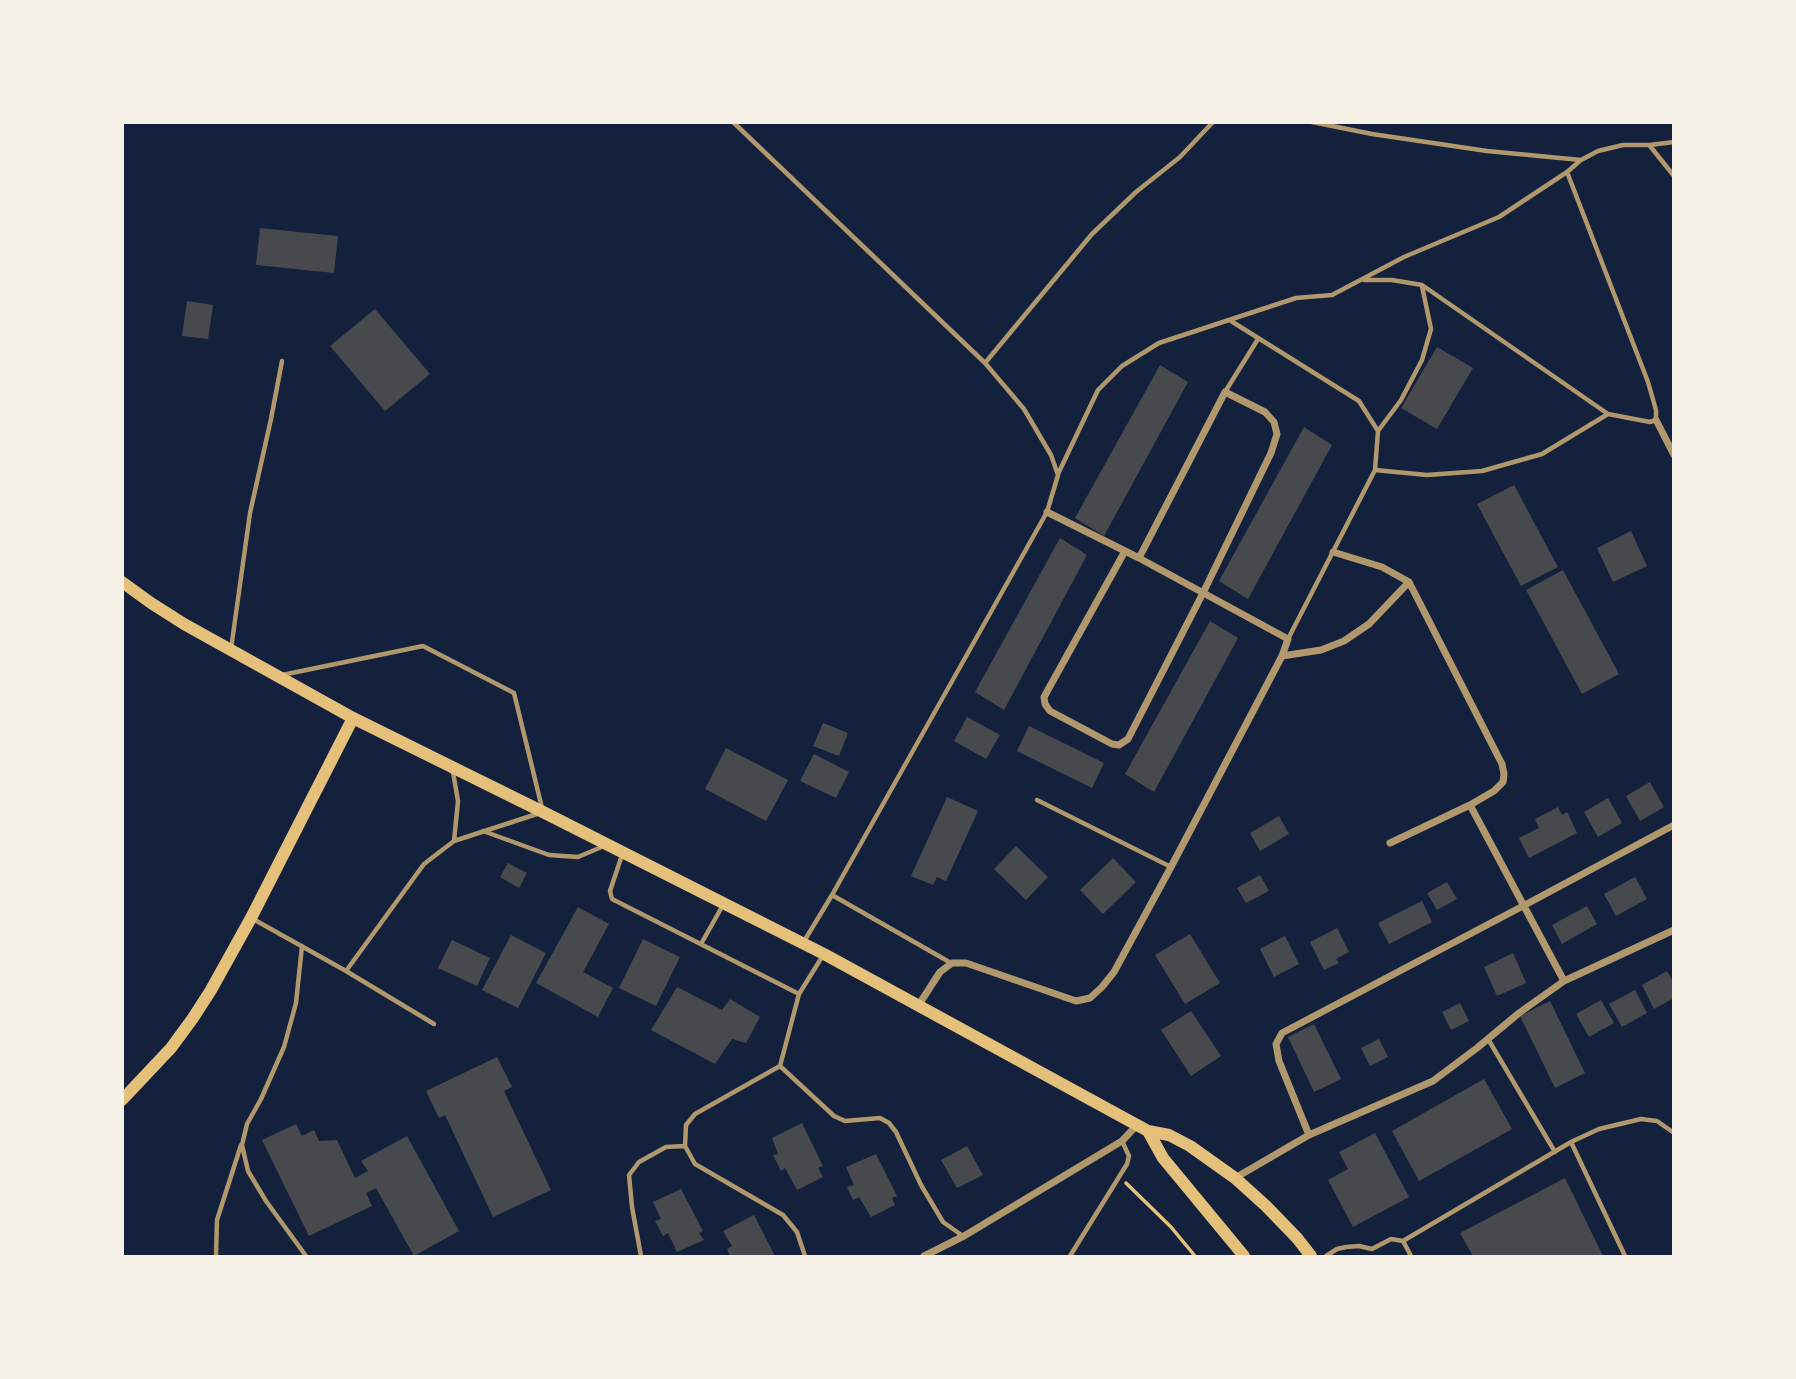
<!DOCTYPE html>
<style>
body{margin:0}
#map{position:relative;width:1796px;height:1379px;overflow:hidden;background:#14213d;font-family:Inter,sans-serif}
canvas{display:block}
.frame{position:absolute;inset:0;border:124px solid #f6f1e7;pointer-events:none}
</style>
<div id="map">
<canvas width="1796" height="1379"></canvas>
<div class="frame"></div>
</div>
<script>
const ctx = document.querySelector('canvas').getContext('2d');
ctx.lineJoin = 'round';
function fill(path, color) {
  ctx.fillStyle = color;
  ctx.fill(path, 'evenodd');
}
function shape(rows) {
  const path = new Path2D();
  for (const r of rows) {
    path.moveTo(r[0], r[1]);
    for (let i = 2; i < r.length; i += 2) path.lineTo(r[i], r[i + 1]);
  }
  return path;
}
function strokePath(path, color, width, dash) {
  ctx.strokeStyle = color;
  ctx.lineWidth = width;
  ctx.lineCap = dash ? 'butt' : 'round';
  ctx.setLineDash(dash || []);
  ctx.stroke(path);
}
fill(shape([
 [260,228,338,236,334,273,256,265],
 [187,301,213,305,208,339,182,336],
 [375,309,430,374,385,411,330,346],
 [1437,347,1473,368,1437,429,1401,408],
 [1160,365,1188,382,1104,536,1075,518],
 [1304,427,1332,445,1248,599,1219,581],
 [1514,485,1558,567,1521,586,1477,504],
 [1631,531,1647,566,1613,582,1597,548],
 [1060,538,1087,555,1004,710,975,692],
 [1563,570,1619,674,1582,694,1526,590],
 [1210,621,1238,638,1154,792,1125,774],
 [967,717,1000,735,986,759,954,741],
 [823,723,848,733,839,756,813,746],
 [1029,726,1104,763,1092,788,1017,751],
 [726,748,788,780,766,821,705,789],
 [814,754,849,772,836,798,800,781],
 [1650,782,1664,807,1640,821,1626,796],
 [947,797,978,811,946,881,937,877,933,885,911,876],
 [1608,798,1622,823,1598,837,1584,812],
 [1558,807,1562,815,1567,812,1577,833,1529,858,1519,838,1539,828,1535,819],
 [1279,816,1289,834,1260,851,1250,833],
 [1016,846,1048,877,1026,900,994,869],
 [1113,858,1136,882,1103,914,1080,890],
 [508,863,527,873,519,888,500,877],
 [1260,875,1269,891,1246,903,1237,888],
 [1635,877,1647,899,1616,916,1604,894],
 [1447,882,1457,899,1437,910,1427,893],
 [1422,901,1432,922,1389,944,1378,923],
 [1587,906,1597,924,1562,944,1552,925],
 [578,907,609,924,583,972,613,988,598,1017,536,983],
 [1337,928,1349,952,1336,959,1339,963,1324,970,1310,942],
 [1190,934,1220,983,1185,1004,1155,955],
 [511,935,546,953,518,1008,482,990],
 [1285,936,1299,964,1274,977,1260,949],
 [643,939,680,957,656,1006,619,988],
 [452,940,490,958,477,986,438,968],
 [1513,953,1526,983,1497,996,1484,967],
 [1667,971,1674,983,1674,998,1654,1009,1642,985],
 [677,987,722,1010,730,999,760,1017,746,1043,732,1039,715,1064,651,1030],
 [1635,990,1647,1013,1622,1027,1609,1004],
 [1601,1000,1614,1023,1589,1037,1576,1014],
 [1550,1001,1585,1073,1555,1088,1520,1016],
 [1460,1003,1469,1021,1451,1030,1442,1012],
 [1191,1011,1221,1056,1191,1076,1161,1030],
 [1314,1024,1341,1079,1314,1092,1288,1037],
 [1379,1039,1388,1057,1370,1066,1361,1048],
 [497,1057,512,1087,504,1091,551,1190,493,1217,445,1115,439,1118,426,1091],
 [1484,1079,1512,1129,1419,1181,1392,1131],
 [802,1123,823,1166,818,1168,823,1177,797,1190,785,1168,781,1171,773,1155,778,1154,772,1138],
 [296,1124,302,1136,314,1130,319,1141,337,1140,355,1178,368,1171,361,1161,407,1136,459,1231,414,1256,376,1188,366,1193,372,1206,309,1236,262,1140],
 [1375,1133,1409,1197,1353,1227,1328,1180,1348,1169,1339,1152],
 [967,1146,983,1175,957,1188,941,1160],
 [876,1154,897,1196,892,1198,895,1205,871,1217,859,1197,853,1200,847,1187,854,1185,846,1167],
 [1565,1178,1603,1256,1473,1256,1460,1233],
 [681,1189,703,1231,699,1233,704,1240,677,1252,668,1233,663,1236,655,1221,661,1219,653,1202],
 [754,1215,775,1256,730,1256,727,1249,732,1246,723,1231]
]), '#48494c');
strokePath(shape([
 [1126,1183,1171,1227,1195,1256]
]), '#e5c07b', 3.5);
strokePath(shape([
 [733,122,985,363],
 [1312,122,1372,134,1487,151,1581,160],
 [1650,146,1674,176],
 [1567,172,1648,382,1656,410,1656,420,1650,422,1608,414],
 [1364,280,1392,280,1422,285,1608,414,1542,454,1482,471,1427,475,1375,470],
 [1231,321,1359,401,1378,431,1375,470,1288,639],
 [1225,392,1258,339],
 [1378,431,1401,400,1422,360,1431,329,1422,286],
 [1058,474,1098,390,1122,366,1159,343,1296,298,1332,295,1404,257,1499,217,1567,172,1581,160,1598,151,1623,145,1650,145,1674,142],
 [231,649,250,513,271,419,282,361],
 [282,675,423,646,514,693,543,812,454,841,424,864,346,971],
 [453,772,458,801,454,841],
 [1037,800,1171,867],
 [483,831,549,855,578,857,604,846],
 [623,852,610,891,612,899,799,994],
 [832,895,951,963],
 [253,919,346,971,434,1024],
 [803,943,832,895,1047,512,1058,475,1051,455,1024,409,985,363,1092,234,1136,192,1180,157,1213,122],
 [701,944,723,905],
 [302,946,296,1003,284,1047,261,1099,247,1124,242,1145,248,1171,266,1201,306,1256],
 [822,957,799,994,780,1066,834,1116,845,1121,880,1118,889,1123,896,1132,921,1185,943,1222,963,1236],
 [1488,1039,1555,1152],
 [780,1066,695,1114,686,1125,685,1146,695,1164,783,1215,797,1232,805,1256],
 [1571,1142,1625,1256],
 [1403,1241,1571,1142,1599,1129,1641,1119,1657,1121,1674,1133],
 [216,1256,217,1220,241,1145],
 [641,1256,632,1207,629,1175,639,1162,666,1147,685,1146],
 [1070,1256,1127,1164,1129,1156,1122,1141],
 [1326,1256,1337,1249,1346,1247,1359,1246,1372,1249,1391,1239,1403,1241,1411,1256]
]), '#b1986c', 4.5);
strokePath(shape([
 [1656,420,1674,455],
 [1125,551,1044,697,1045,704,1050,711,1112,744,1119,745,1128,739,1203,593,1271,453,1277,434,1274,422,1265,412,1225,392,1139,558],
 [1333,552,1382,567,1409,582,1502,764,1504,774,1503,782,1494,791,1470,805,1390,843],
 [1282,656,1321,650,1344,641,1369,624,1409,582],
 [1470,805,1564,981],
 [918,1006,940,972,952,963,966,963,1076,1001,1090,998,1102,987,1114,972,1171,867,1282,656,1288,639,1139,558,1047,512],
 [1309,1135,1279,1061,1276,1044,1282,1033,1523,906,1674,825],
 [1235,1178,1309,1135,1433,1081,1477,1048,1519,1013,1564,981,1674,930],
 [924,1256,964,1236,1122,1141,1137,1125]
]), '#b1986c', 7);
strokePath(shape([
 [122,582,151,603,184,624,353,718,543,812,824,954,1148,1131,1169,1135,1190,1146,1235,1178,1266,1206,1297,1238,1311,1256],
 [122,1100,171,1048,193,1018,211,990,251,918,353,718],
 [1148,1131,1163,1158,1244,1256]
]), '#e5c07b', 12);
</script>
